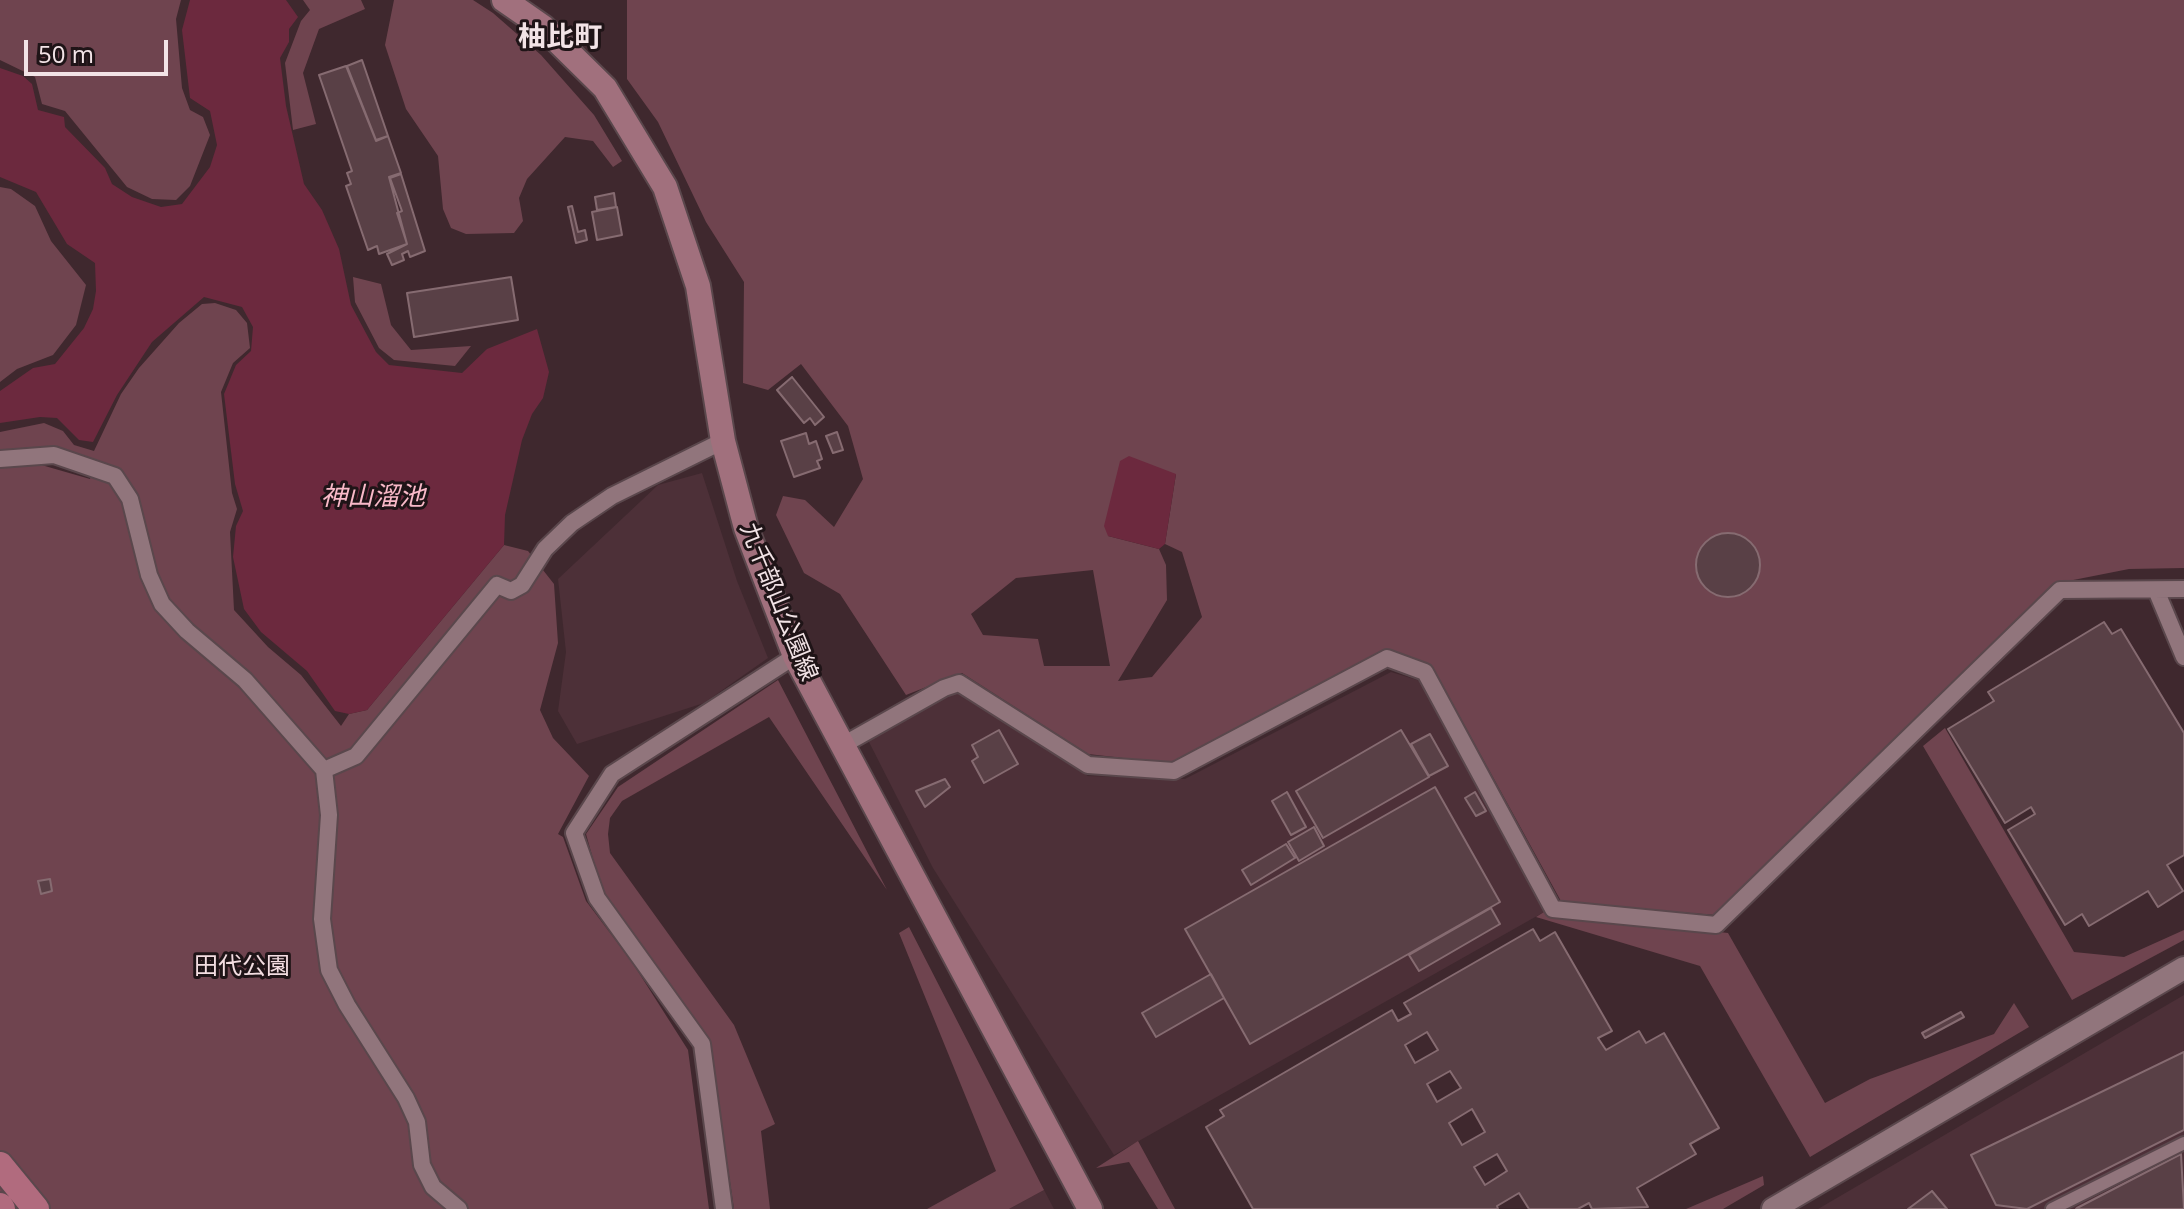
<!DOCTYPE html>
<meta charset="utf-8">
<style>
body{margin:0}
#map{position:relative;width:2184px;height:1209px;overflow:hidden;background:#3f282e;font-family:"Open Sans",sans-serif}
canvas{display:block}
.scale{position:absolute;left:24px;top:40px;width:144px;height:36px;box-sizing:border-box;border:4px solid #f2e3e6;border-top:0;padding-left:10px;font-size:24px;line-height:28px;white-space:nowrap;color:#f2e3e6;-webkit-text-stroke:6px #1f1417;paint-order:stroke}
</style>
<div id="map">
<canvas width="2184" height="1209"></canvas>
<div class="scale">50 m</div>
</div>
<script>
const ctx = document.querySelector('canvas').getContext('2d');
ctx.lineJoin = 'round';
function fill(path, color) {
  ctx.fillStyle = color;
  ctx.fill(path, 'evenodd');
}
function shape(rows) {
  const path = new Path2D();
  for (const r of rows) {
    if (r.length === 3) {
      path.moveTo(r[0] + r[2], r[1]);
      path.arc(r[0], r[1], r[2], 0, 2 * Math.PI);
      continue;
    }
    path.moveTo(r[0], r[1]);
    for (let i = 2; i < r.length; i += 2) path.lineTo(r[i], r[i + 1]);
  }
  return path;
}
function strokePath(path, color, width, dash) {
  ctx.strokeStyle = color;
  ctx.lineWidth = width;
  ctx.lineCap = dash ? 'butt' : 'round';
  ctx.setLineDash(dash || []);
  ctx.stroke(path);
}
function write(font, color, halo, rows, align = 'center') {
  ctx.font = font + ' "Open Sans","Noto Sans JP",sans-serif';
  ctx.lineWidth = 6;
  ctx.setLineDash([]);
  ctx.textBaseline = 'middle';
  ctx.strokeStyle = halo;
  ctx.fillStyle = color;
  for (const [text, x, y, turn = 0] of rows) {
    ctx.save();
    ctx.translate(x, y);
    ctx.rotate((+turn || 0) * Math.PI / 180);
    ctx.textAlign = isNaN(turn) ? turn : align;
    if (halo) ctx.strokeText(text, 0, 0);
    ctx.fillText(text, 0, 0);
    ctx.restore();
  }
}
fill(shape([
 [702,473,737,581,768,658,704,703,577,744,558,711,566,652,558,579,658,485],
 [1391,672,1424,682,1544,912,1114,1155,933,868,868,740,956,692,1088,776,1185,779],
 [2184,995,2184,1209,1818,1209,1924,1147],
 [1044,1190,1054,1209,1009,1209]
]), '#4d3038');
fill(shape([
 [0,0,181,0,176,19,182,88,190,110,203,117,210,135,190,186,176,200,152,199,127,187,65,111,42,104,35,77,0,60],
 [303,0,361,0,365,9,319,29,303,73,316,124,293,130,285,63,301,21,310,10],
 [394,0,473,0,493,13,541,55,594,115,622,161,613,167,593,141,565,137,527,179,519,198,523,221,514,233,466,234,451,228,443,209,438,156,406,109,385,45],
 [627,0,2184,0,2184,568,2129,569,2053,584,1716,915,1562,903,1432,666,1388,651,1176,764,1088,754,962,673,906,695,840,594,804,573,776,515,783,496,805,500,834,527,863,479,848,426,801,364,768,390,743,383,744,282,706,222,658,122,627,79],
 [1176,474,1165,544,1182,552,1202,617,1152,677,1118,681,1167,600,1166,565,1159,549,1108,536],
 [1093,570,1110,666,1044,666,1038,639,983,635,971,614,1016,578],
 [0,187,11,189,35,206,51,241,86,285,76,325,53,355,17,369,0,382],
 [353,277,381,284,391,325,411,350,471,346,455,366,394,360,379,348,355,302],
 [215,303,236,310,247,323,250,348,233,363,221,392,232,493,237,509,230,532,234,610,268,647,301,675,341,726,349,714,367,710,504,545,528,551,554,584,558,643,540,710,553,738,589,776,558,834,563,837,586,901,632,962,688,1050,709,1209,0,1209,0,466,38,464,90,479,94,461,55,450,0,450,0,432,44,423,63,431,74,445,94,451,121,394,139,368,179,323,202,304],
 [778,680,887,890,769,717,622,801,610,818,608,834,610,853,734,1025,775,1124,761,1131,770,1209,734,1209,709,1039,602,891,586,834,618,787],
 [1945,728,2074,952,2124,957,2184,930,2184,940,2072,1000,1923,746],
 [1544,912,1728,933,1825,1103,1870,1079,1994,1034,2014,1003,2029,1027,1810,1157,1700,966,1536,917],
 [909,927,1044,1190,1009,1209,927,1209,996,1171,899,933],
 [1138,1141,1175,1209,1158,1209,1129,1162,1096,1168],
 [1763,1176,1764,1185,1723,1209,1686,1209]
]), '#6f444f');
fill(shape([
 [190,0,286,0,298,17,289,29,289,42,280,58,286,106,304,184,322,210,339,249,351,305,376,352,389,365,462,373,487,349,537,329,549,372,543,398,532,414,522,440,505,515,504,545,367,710,349,714,335,711,307,671,261,632,244,609,233,557,236,526,243,511,235,484,224,394,236,365,251,351,253,327,242,307,204,297,152,342,117,395,93,442,79,440,57,418,40,417,0,423,0,391,33,368,55,364,84,328,93,309,96,291,95,263,67,244,36,192,0,177,0,68,23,76,32,84,38,110,64,117,65,127,105,168,112,184,132,197,161,207,182,204,210,167,217,145,210,111,190,98,182,30],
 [1129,456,1176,474,1165,544,1159,549,1108,536,1104,526,1120,461]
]), '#6c293e');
const building = shape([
 [362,60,388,136,376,140,347,66,362,60],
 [346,66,376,141,388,136,401,173,389,177,407,244,379,254,377,246,368,250,346,186,351,184,347,173,352,171,319,75,346,66],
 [401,174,425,251,410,257,408,251,402,254,404,260,392,265,387,254,407,244,397,213,402,211,390,178,401,174],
 [614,193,616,207,597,210,595,197,614,193],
 [572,206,578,232,585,230,587,240,576,243,568,207,572,206],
 [617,207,622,235,597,240,592,212,617,207],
 [511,277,518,320,414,337,407,293,511,277],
 [792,377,824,417,815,425,810,418,804,423,777,390,792,377],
 [837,432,843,450,833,453,826,436,837,432],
 [806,433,809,444,816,441,822,459,817,461,820,468,794,477,781,441,806,433],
 [1728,565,32],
 [2104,622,2112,634,2121,629,2184,733,2184,855,2167,865,2183,891,2158,907,2148,891,2089,926,2082,914,2065,925,2008,830,2035,814,2031,807,2005,823,1948,729,1994,701,1988,692,2104,622],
 [999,730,1018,764,984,783,972,761,978,757,972,745,999,730],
 [1401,730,1429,777,1323,838,1296,791,1401,730],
 [1430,734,1448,766,1429,776,1411,744,1430,734],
 [945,779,950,787,925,807,916,791,945,779],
 [1435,787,1500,902,1250,1044,1185,929,1435,787],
 [1287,792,1306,827,1291,835,1272,801,1287,792],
 [1475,792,1486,811,1476,816,1465,798,1475,792],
 [1314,827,1324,846,1299,861,1288,842,1314,827],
 [1286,844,1295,858,1251,885,1242,870,1286,844],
 [50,879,52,891,41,894,38,881,50,879],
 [1491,908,1500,924,1419,971,1409,955,1491,908],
 [1533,929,1540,941,1555,932,1612,1031,1598,1038,1606,1050,1639,1031,1646,1043,1664,1033,1719,1128,1690,1144,1696,1154,1637,1188,1648,1207,1592,1209,1589,1203,1578,1209,1529,1209,1519,1193,1497,1206,1498,1209,1253,1209,1206,1127,1224,1116,1220,1110,1392,1010,1398,1021,1411,1014,1404,1003,1533,929],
 [1427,1032,1438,1050,1415,1063,1405,1045,1427,1032],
 [1450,1071,1461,1088,1437,1102,1427,1084,1450,1071],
 [1472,1109,1485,1132,1462,1145,1449,1123,1472,1109],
 [1497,1154,1507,1171,1485,1185,1474,1167,1497,1154],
 [1211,974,1224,998,1156,1037,1142,1013,1211,974],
 [1961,1012,1964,1017,1925,1038,1922,1033,1961,1012],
 [2184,1052,2184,1130,2027,1209,1996,1205,1971,1155,2184,1052],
 [2181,1154,2184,1209,2076,1209,2077,1208,2181,1154],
 [1932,1191,1947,1209,1908,1209,1932,1191]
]);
fill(building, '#594046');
strokePath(building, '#866b71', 2);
const pedestrian = shape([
 [2052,1209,2184,1143]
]);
const minor = shape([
 [0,459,54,455,115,476,130,499,149,575,162,604,187,631,245,680,324,770,329,815,322,919,329,970,347,1005,406,1098,417,1122,422,1165,433,1187,459,1209],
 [2156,590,2184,657],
 [843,745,944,688,959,683,1088,765,1174,771,1387,658,1425,672,1553,909,1716,925,2060,590,2184,589],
 [324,770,356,756,497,585,511,591,522,585,545,549,572,523,612,496,723,441],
 [724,1209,702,1044,597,898,574,833,612,774,795,656]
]);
const tertiary = shape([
 [1773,1209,2184,968]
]);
const secondary = shape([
 [504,0,543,27,605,88,665,187,698,286,723,441,746,528,795,656,1090,1209]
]);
const primary = shape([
 [0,1165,36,1209],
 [0,1206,2,1209]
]);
strokePath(pedestrian, '#5a474c', 16);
strokePath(minor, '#5a474c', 20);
strokePath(tertiary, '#5a474c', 26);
strokePath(secondary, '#5a474c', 28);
strokePath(primary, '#5a474c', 30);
strokePath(pedestrian, '#91757c', 12);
strokePath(minor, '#91757c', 16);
strokePath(tertiary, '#91757c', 22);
strokePath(secondary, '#a1707d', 24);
strokePath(primary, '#b16b7e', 26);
write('24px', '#f2e3e6', '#1f1417', [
 ["九千部山公園線",778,602,68]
]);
write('24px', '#f3dde1', '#1f1417', [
 ["田代公園",242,967]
]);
write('italic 26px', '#f9b9c8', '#1f1417', [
 ["神山溜池",373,498]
]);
write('bold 28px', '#f2e3e6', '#1f1417', [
 ["柚比町",560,38]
]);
</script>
